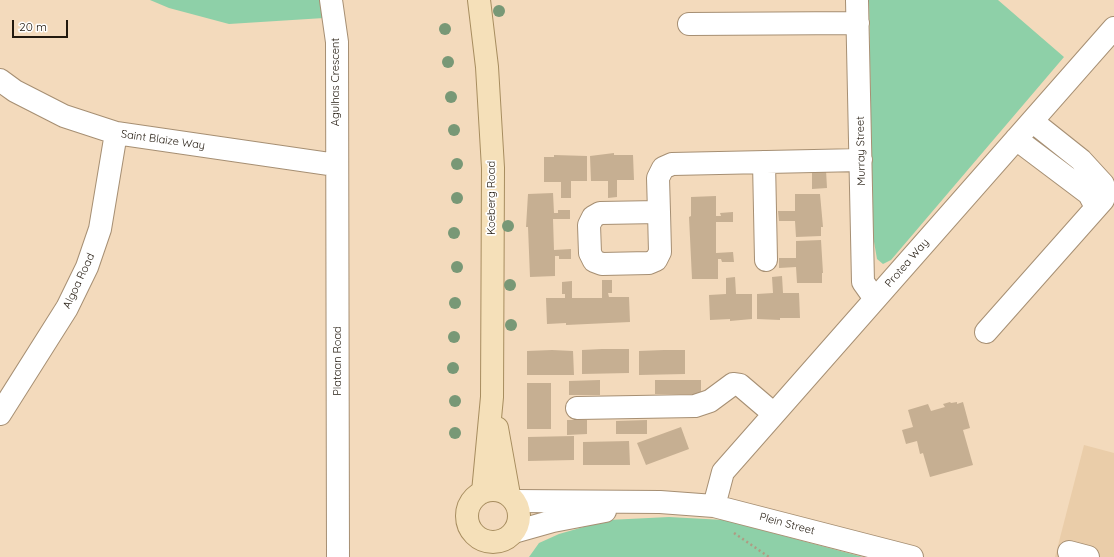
<!DOCTYPE html>
<style>
body{margin:0}
#map{position:relative;width:1114px;height:557px;overflow:hidden;background:#f3dabc;font-family:Quicksand,sans-serif}
canvas{display:block}
.scale{position:absolute;left:12px;top:20px;width:56px;height:18px;box-sizing:border-box;border:2px solid #22190e;border-top:0;padding-left:5px;font-size:12px;line-height:14px;white-space:nowrap;color:#22190e;-webkit-text-stroke:3px #fff;paint-order:stroke}
</style>
<div id="map">
<canvas width="1114" height="557"></canvas>
<div class="scale">20 m</div>
</div>
<script>
const ctx = document.querySelector('canvas').getContext('2d');
ctx.lineJoin = 'round';
function fill(path, color) {
  ctx.fillStyle = color;
  ctx.fill(path, 'evenodd');
}
function shape(rows) {
  const path = new Path2D();
  for (const r of rows) {
    if (r.length === 3) {
      path.moveTo(r[0] + r[2], r[1]);
      path.arc(r[0], r[1], r[2], 0, 2 * Math.PI);
      continue;
    }
    path.moveTo(r[0], r[1]);
    for (let i = 2; i < r.length; i += 2) path.lineTo(r[i], r[i + 1]);
  }
  return path;
}
function strokePath(path, color, width, dash) {
  ctx.strokeStyle = color;
  ctx.lineWidth = width;
  ctx.lineCap = dash ? 'butt' : 'round';
  ctx.setLineDash(dash || []);
  ctx.stroke(path);
}
function write(font, color, halo, rows, align = 'center') {
  ctx.font = font + ' Quicksand,sans-serif';
  ctx.lineWidth = 3.5;
  ctx.setLineDash([]);
  ctx.textBaseline = 'middle';
  ctx.strokeStyle = halo;
  ctx.fillStyle = color;
  for (const [text, x, y, turn = 0] of rows) {
    ctx.save();
    ctx.translate(x, y);
    ctx.rotate((+turn || 0) * Math.PI / 180);
    ctx.textAlign = isNaN(turn) ? turn : align;
    if (halo) ctx.strokeText(text, 0, 0);
    ctx.fillText(text, 0, 0);
    ctx.restore();
  }
}
fill(shape([
 [1084,445,1114,453,1114,557,1055,557]
]), '#eacda9');
fill(shape([
 [150,0,321,0,324,18,229,24,169,8],
 [869,0,998,0,1064,57,891,260,883,264,877,259,873,236],
 [669,517,724,520,863,557,529,557,539,543,559,534,608,520]
]), '#8ed0a8');
fill(shape([
 [614,153,614,155,633,155,634,180,617,180,617,197,608,198,608,181,591,181,590,156],
 [554,155,587,156,587,181,571,181,571,198,561,198,561,182,544,182,544,157,554,157],
 [826,170,827,188,812,189,812,171],
 [553,193,554,213,558,213,558,210,570,210,570,219,553,219,554,250,571,249,571,259,559,259,559,256,555,256,555,276,530,277,528,227,526,227,528,194],
 [795,194,820,194,823,227,821,227,821,236,796,237,795,221,779,221,778,211,795,211],
 [716,196,716,216,721,216,720,213,733,212,733,222,716,222,716,253,733,252,734,262,722,262,721,259,718,259,718,279,692,279,689,217,691,216,691,197],
 [821,240,823,273,822,273,822,283,797,283,796,267,779,268,779,258,796,258,796,241],
 [782,276,783,293,799,293,800,318,780,318,780,320,757,319,757,294,773,293,772,277],
 [735,277,736,294,752,294,752,319,730,321,730,319,710,320,709,295,726,294,726,278],
 [602,280,612,280,612,293,608,293,609,297,629,297,630,322,566,325,566,323,547,324,546,298,565,298,565,294,562,294,562,282,572,281,572,298,602,298],
 [602,349,629,349,629,373,582,374,582,350],
 [552,350,573,351,574,375,527,375,527,351],
 [664,350,685,350,685,374,639,375,639,351],
 [600,380,600,395,569,395,569,381],
 [655,380,701,380,701,394,655,394],
 [527,383,551,383,551,429,527,429],
 [950,402,951,403,957,402,957,404,963,402,970,428,963,430,973,465,930,477,923,453,920,454,917,441,906,444,902,430,913,427,908,410,928,404,931,411,945,407,943,404],
 [567,420,587,420,587,434,567,435],
 [647,420,647,434,616,434,616,421],
 [681,427,689,449,646,465,637,443],
 [574,436,574,460,528,461,528,437],
 [629,441,630,465,583,465,583,442]
]), '#c6af92');
const minor = shape([
 [331,0,337,42,338,557],
 [857,0,863,282,875,299],
 [689,24,858,23],
 [0,80,15,91,64,116,116,133,336,165],
 [1016,139,1089,194,1096,207],
 [764,162,766,260],
 [659,212,658,178,663,168,672,164,861,160],
 [659,212,660,252,656,260,649,263,602,264,594,261,590,253,589,225,593,217,600,213,659,212],
 [986,332,1103,200,1106,192,1103,184,1081,160,1032,121],
 [577,408,695,406,710,401,733,384,740,385,774,414],
 [0,414,67,308,87,267,100,229,116,133],
 [515,501,660,502,714,506,912,557],
 [714,506,723,472,1114,28],
 [514,532,553,521,605,511],
 [1069,552,1088,557]
]);
const major = shape([
 [479,0,487,67,493,168,492,397,483,492],
 [497,428,509,495],
 [493,516,26]
]);
strokePath(minor, '#a68f73', 24);
strokePath(major, '#a78d5f', 24);
strokePath(shape([
 [734,533,769,557]
]), '#af9b83', 2.5, [2, 3]);
strokePath(minor, '#fff', 22);
strokePath(major, '#f5e0b9', 22);
ctx.fillStyle = '#789876';
for (const [x, y] of [
 [499,11],
 [445,29],
 [448,62],
 [451,97],
 [454,130],
 [457,164],
 [457,198],
 [508,226],
 [454,233],
 [457,267],
 [510,285],
 [455,303],
 [511,325],
 [454,337],
 [453,368],
 [455,401],
 [455,433]
]) {
  ctx.beginPath();
  ctx.arc(x, y, 6, 0, 2 * Math.PI);
  ctx.fill();
}
write('11px', '#22190e', '#fff', [
 ["Agulhas Crescent",336,82,-90],
 ["Saint Blaize Way",163,140,8],
 ["Murray Street",861,151,-91],
 ["Koeberg Road",492,198,-90],
 ["Protea Way",907,263,-49],
 ["Algoa Road",79,281,-65],
 ["Plataan Road",338,361,-90],
 ["Plein Street",787,524,15]
]);
</script>
